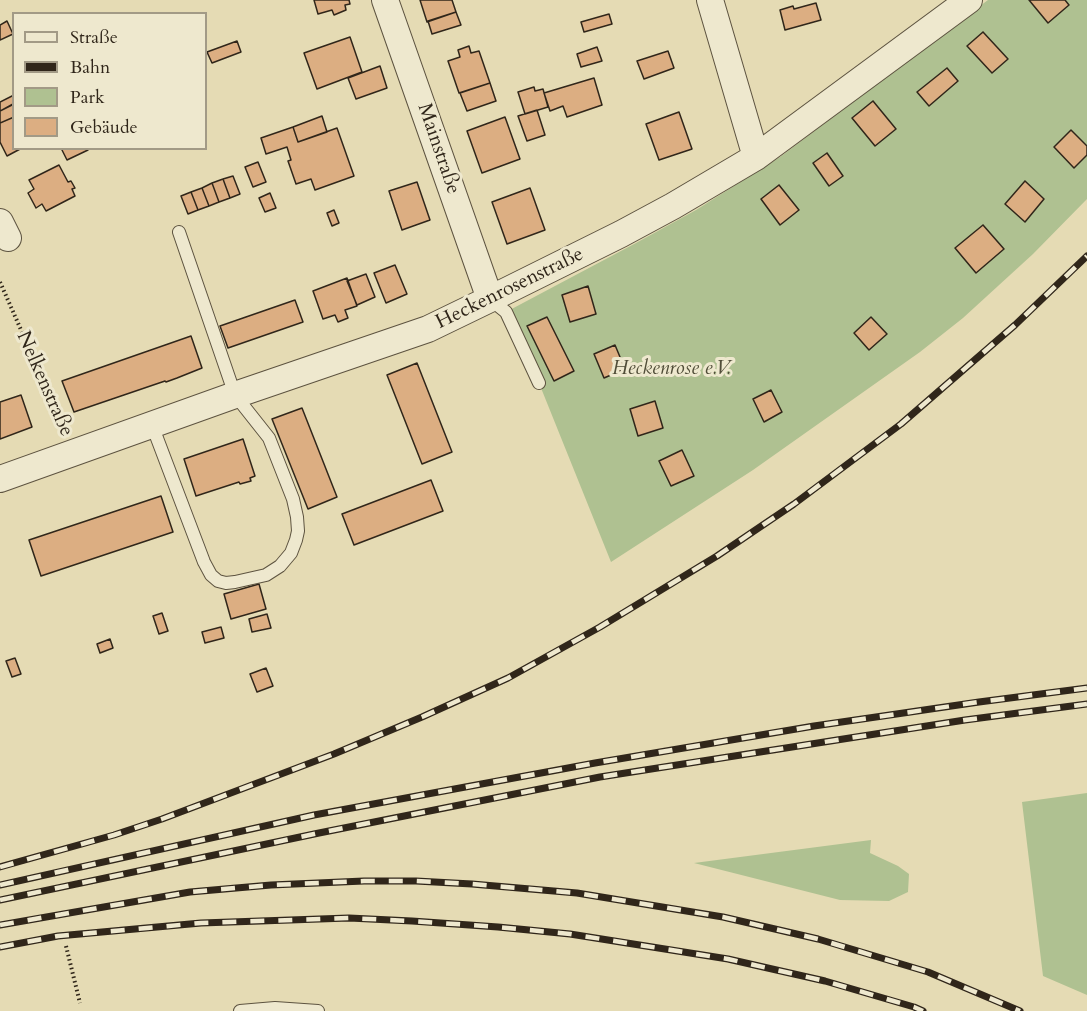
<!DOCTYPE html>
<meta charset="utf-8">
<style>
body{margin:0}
#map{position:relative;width:1087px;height:1011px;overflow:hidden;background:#e5dbb4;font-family:Cardo,serif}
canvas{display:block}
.legend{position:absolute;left:12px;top:12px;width:195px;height:138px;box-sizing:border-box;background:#eee8ce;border:2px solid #a29a86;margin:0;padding:8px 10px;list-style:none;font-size:18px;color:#30261a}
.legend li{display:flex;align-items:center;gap:12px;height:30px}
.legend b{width:30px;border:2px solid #a29a86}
</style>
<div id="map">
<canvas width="1087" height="1011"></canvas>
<ul class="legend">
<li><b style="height:8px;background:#eee8ce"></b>Straße</li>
<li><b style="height:8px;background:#30261a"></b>Bahn</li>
<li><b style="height:16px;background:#afc191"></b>Park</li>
<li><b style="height:16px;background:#dcae82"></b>Gebäude</li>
</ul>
</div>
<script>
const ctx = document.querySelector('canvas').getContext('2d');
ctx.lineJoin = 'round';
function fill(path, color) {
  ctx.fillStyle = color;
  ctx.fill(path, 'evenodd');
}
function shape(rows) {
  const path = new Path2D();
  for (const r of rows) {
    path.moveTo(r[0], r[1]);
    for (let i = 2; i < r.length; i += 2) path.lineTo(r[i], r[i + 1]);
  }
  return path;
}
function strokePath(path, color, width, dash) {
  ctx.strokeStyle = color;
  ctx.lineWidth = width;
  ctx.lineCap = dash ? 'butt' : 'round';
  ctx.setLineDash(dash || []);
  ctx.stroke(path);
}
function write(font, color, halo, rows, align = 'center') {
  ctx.font = font + ' Cardo,serif';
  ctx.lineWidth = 6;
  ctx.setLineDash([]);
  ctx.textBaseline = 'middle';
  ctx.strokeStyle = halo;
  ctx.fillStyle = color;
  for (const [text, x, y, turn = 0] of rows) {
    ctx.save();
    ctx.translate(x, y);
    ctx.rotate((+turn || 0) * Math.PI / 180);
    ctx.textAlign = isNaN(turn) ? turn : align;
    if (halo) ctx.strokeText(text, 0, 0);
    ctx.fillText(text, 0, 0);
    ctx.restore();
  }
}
fill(shape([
 [988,0,1087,0,1087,199,1033,254,963,318,920,352,753,470,611,562,539,383,506,312,636,243,696,210,780,157],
 [1087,793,1087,995,1043,976,1022,802],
 [871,840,870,853,898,866,909,874,908,892,889,901,840,900,694,863]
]), '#afc191');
const building = shape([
 [314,0,349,0,350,4,345,5,346,10,334,15,332,10,318,14,314,0],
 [420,0,452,0,456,12,427,22,420,0],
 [1029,0,1065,0,1069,5,1048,23,1029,0],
 [816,3,821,20,785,30,780,10,793,6,794,9,816,3],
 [456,12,461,25,432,34,428,21,456,12],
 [609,14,612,24,584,32,581,22,609,14],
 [7,21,13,34,0,40,0,25,7,21],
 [983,32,1008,59,992,73,967,46,983,32],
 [350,37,362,72,317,89,304,53,350,37],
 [237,41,241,52,212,63,207,52,237,41],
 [469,46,471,53,479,51,490,83,459,93,448,61,460,57,458,50,469,46],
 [597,47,602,61,581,67,577,54,597,47],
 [668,51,674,68,644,79,637,61,668,51],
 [380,66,387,88,356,99,348,78,380,66],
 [947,68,958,81,929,106,917,92,947,68],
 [594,78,602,105,567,117,563,106,550,111,544,93,594,78],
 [490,83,496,101,467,111,460,93,490,83],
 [534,87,535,91,543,89,548,107,525,114,518,92,534,87],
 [14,95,14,104,0,111,0,102,14,95],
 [873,101,896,129,875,146,852,118,873,101],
 [13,104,14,117,0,123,0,111,13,104],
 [537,110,545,135,527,141,518,116,537,110],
 [679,112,692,149,659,160,646,124,679,112],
 [322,116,327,132,298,142,293,127,322,116],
 [14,117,14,148,22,148,7,156,0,142,0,123,14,117],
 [505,117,520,159,482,173,467,131,505,117],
 [293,127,298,142,337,128,354,176,315,190,311,179,296,184,288,161,291,160,287,147,266,154,261,138,293,127],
 [1071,130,1087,146,1087,155,1074,168,1054,147,1071,130],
 [61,148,87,148,88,150,67,160,61,148],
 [827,153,843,176,829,186,813,163,827,153],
 [258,162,266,182,253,187,245,167,258,162],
 [59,165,68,182,71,181,75,188,72,189,75,196,46,211,42,204,36,208,28,193,34,189,29,180,59,165],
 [233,176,240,194,230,198,223,179,233,176],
 [223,179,230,198,219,202,212,183,223,179],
 [1025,181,1044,199,1025,222,1005,204,1025,181],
 [417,182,430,220,402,230,389,191,417,182],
 [212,183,219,202,209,206,202,188,212,183],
 [779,185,799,210,780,225,761,199,779,185],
 [202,188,209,206,198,210,191,192,202,188],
 [530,188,545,230,507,244,492,202,530,188],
 [191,192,198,210,188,214,181,196,191,192],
 [270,193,276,208,265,212,259,198,270,193],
 [334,210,339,223,332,226,327,213,334,210],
 [983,225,1004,249,976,273,955,248,983,225],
 [395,265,407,294,386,303,374,273,395,265],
 [366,274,375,297,357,305,347,281,366,274],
 [347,278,357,306,345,310,348,318,338,322,335,315,323,319,313,291,347,278],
 [588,286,596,314,570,322,562,295,588,286],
 [295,300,303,322,228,348,220,326,295,300],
 [547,317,574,371,554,381,527,326,547,317],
 [871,317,887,334,869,350,854,333,871,317],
 [191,336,202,368,177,378,166,382,165,381,74,412,62,381,191,336],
 [615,345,625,369,604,378,594,354,615,345],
 [417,363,452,452,422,464,387,375,417,363],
 [771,390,782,412,764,422,753,399,771,390],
 [21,395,32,427,0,439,0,402,21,395],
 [655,401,663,428,638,436,630,409,655,401],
 [302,408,337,497,308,509,272,419,302,408],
 [243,439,255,476,250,478,251,481,240,484,239,482,196,496,184,459,243,439],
 [682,450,694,476,671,486,659,461,682,450],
 [431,480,443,511,354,545,342,514,431,480],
 [161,496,173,532,41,576,29,540,161,496],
 [259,584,266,609,231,619,224,594,259,584],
 [162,613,168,631,159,634,153,616,162,613],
 [267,614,271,628,252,632,249,619,267,614],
 [221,627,224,638,205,643,202,632,221,627],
 [110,639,113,648,100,653,97,644,110,639],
 [15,658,21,674,12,677,6,661,15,658],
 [266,668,273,686,257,692,250,674,266,668]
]);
fill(building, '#dcae82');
strokePath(building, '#30261a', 1.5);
const service = shape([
 [490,299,506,312,539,383],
 [152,425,204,562,211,575,218,581,226,583,235,582,266,575,280,566,291,553,296,540,298,531,297,517,293,499,269,438,235,395,179,232],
 [240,1011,275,1008,318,1011]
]);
const minor = shape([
 [385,0,490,299],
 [710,0,756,157],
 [0,222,8,238],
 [0,479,235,395,428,329,490,299,621,234,673,206,756,157,969,0]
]);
strokePath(service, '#5d5340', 14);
strokePath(minor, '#5d5340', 28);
strokePath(shape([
 [0,282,65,430],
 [66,946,80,1003]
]), '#30261a', 4, [1.5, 3]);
strokePath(service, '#eee8ce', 12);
strokePath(minor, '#eee8ce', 26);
const rail = shape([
 [0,867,114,835,162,819,334,754,422,717,508,678,600,627,717,556,794,504,901,424,1015,325,1087,256],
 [0,885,314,815,595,763,814,726,979,702,1087,688],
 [0,900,319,833,600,777,965,720,1087,704],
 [0,925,190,892,271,885,364,881,416,881,472,884,577,893,723,917,818,939,928,972,1020,1011],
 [0,947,58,936,201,923,349,918,412,921,498,927,570,934,728,959,825,981,914,1007,923,1011]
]);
strokePath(rail, '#30261a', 7);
strokePath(rail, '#eee8ce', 4.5, [14]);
write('20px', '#30261a', '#eee8ce', [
 ["Mainstraße",438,149,71],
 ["Heckenrosenstraße",510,289,-26],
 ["Nelkenstraße",44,384,66]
]);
write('italic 20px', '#504d38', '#eee8ce', [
 ["Heckenrose e.V.",671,369]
]);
</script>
